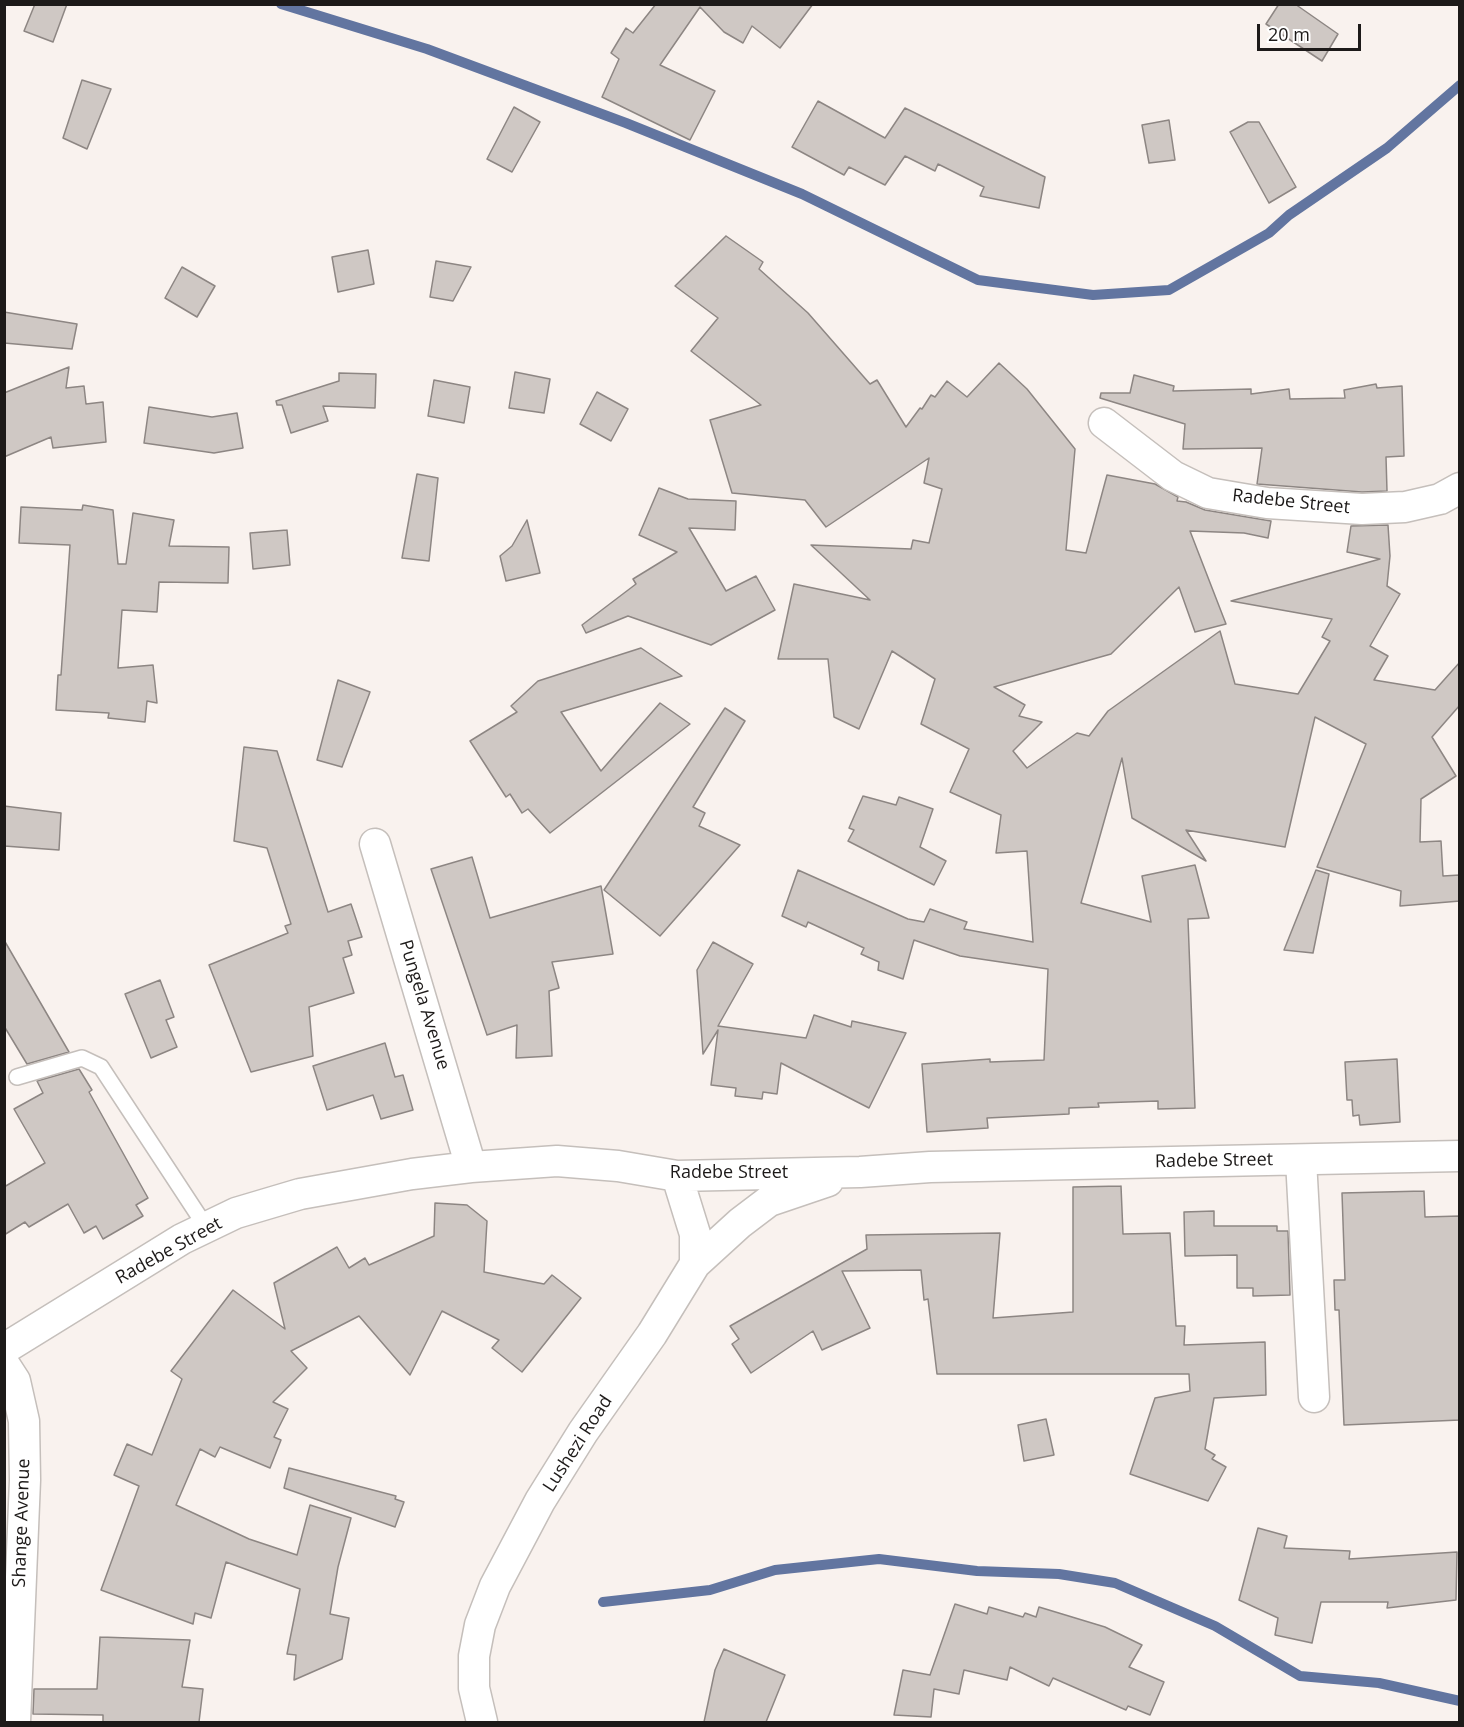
<!DOCTYPE html>
<style>
body{margin:0}
#map{position:relative;width:1464px;height:1727px;overflow:hidden;background:#f9f2ee;font-family:"Open Sans",sans-serif}
canvas{display:block}
.frame{position:absolute;inset:0;border:6px solid #1d1a19;pointer-events:none}
.scale{position:absolute;left:1257px;top:24px;width:104px;height:27px;box-sizing:border-box;border:3px solid #1d1a19;border-top:0;padding-left:8px;font-size:18px;line-height:21px;white-space:nowrap;color:#1d1a19;-webkit-text-stroke:4px #fff;paint-order:stroke}
</style>
<div id="map">
<canvas width="1464" height="1727"></canvas>
<div class="frame"></div>
<div class="scale">20 m</div>
</div>
<script>
const ctx = document.querySelector('canvas').getContext('2d');
ctx.lineJoin = 'round';
function shape(rows) {
  const path = new Path2D();
  for (const r of rows) {
    path.moveTo(r[0], r[1]);
    for (let i = 2; i < r.length; i += 2) path.lineTo(r[i], r[i + 1]);
  }
  return path;
}
function strokePath(path, color, width, dash) {
  ctx.strokeStyle = color;
  ctx.lineWidth = width;
  ctx.lineCap = dash ? 'butt' : 'round';
  ctx.setLineDash(dash || []);
  ctx.stroke(path);
}
function fill(path, color) {
  ctx.fillStyle = color;
  ctx.fill(path, 'evenodd');
}
function write(font, color, halo, rows, align = 'center') {
  ctx.font = font + ' "Open Sans",sans-serif';
  ctx.lineWidth = 5;
  ctx.setLineDash([]);
  ctx.textBaseline = 'middle';
  ctx.strokeStyle = halo;
  ctx.fillStyle = color;
  for (const [text, x, y, turn = 0] of rows) {
    ctx.save();
    ctx.translate(x, y);
    ctx.rotate((+turn || 0) * Math.PI / 180);
    ctx.textAlign = isNaN(turn) ? turn : align;
    if (halo) ctx.strokeText(text, 0, 0);
    ctx.fillText(text, 0, 0);
    ctx.restore();
  }
}
strokePath(shape([
 [281,4,427,49,626,123,802,194,978,280,1093,295,1169,290,1269,233,1289,215,1387,148,1460,85],
 [603,1602,710,1590,775,1570,879,1559,977,1571,1059,1574,1115,1583,1215,1626,1300,1676,1379,1683,1460,1701]
]), '#6275a0', 10);
const building = shape([
 [35,4,67,4,53,42,24,31,35,4],
 [656,4,813,4,780,48,752,26,743,43,724,32,700,7,660,65,715,91,690,140,602,97,619,59,611,53,626,28,633,33,656,4],
 [1279,4,1295,4,1338,34,1322,61,1266,24,1279,4],
 [82,80,111,89,87,149,63,138,82,80],
 [818,101,885,138,905,108,1045,177,1039,208,980,196,984,187,938,164,935,171,905,156,885,185,849,167,844,175,792,147,818,101],
 [514,107,540,122,512,172,487,159,514,107],
 [1169,120,1175,160,1149,163,1142,125,1169,120],
 [1248,122,1259,122,1296,187,1269,203,1230,132,1248,122],
 [726,236,763,262,759,269,808,313,870,384,877,380,906,427,920,408,922,409,931,395,935,397,947,381,967,397,999,363,1027,389,1075,449,1066,550,1086,553,1107,475,1155,484,1178,497,1177,501,1186,502,1205,510,1271,521,1268,538,1244,533,1190,531,1226,624,1195,632,1179,587,1111,654,994,687,1025,705,1019,716,1042,722,1013,751,1027,768,1077,733,1089,736,1108,711,1220,631,1235,684,1298,694,1330,641,1322,637,1332,619,1231,601,1380,559,1347,552,1351,526,1388,525,1390,556,1387,586,1400,594,1370,646,1388,656,1374,680,1435,690,1460,662,1460,705,1432,737,1456,776,1421,799,1420,842,1441,841,1443,876,1460,875,1460,901,1400,906,1401,891,1317,867,1366,744,1315,717,1285,847,1186,830,1206,861,1132,818,1122,758,1081,903,1151,922,1142,876,1195,865,1209,918,1188,919,1195,1108,1158,1109,1158,1101,1098,1103,1099,1107,1069,1108,1069,1114,987,1118,988,1128,927,1132,922,1064,990,1059,990,1062,1044,1060,1048,969,960,956,914,940,903,979,878,970,879,962,861,954,864,948,808,922,806,927,782,916,798,870,908,919,924,922,930,909,967,922,964,929,1033,942,1027,851,996,853,1001,815,950,792,969,749,921,724,935,679,892,651,859,729,834,717,828,659,778,659,794,584,870,600,811,545,911,549,913,540,929,543,942,489,924,483,929,458,826,527,805,500,732,493,710,420,761,405,691,351,718,318,675,286,726,236],
 [368,250,374,284,338,292,332,257,368,250],
 [436,261,471,267,453,301,430,297,436,261],
 [182,267,215,286,197,317,165,298,182,267],
 [4,312,77,324,72,349,4,343,4,312],
 [69,367,66,388,84,386,86,404,103,402,106,442,53,448,51,437,4,457,4,393,69,367],
 [515,372,550,379,544,413,509,408,515,372],
 [339,373,376,374,375,408,323,406,328,421,291,433,282,405,277,405,276,401,339,381,339,373],
 [1134,375,1174,386,1173,391,1251,389,1251,394,1289,389,1290,399,1345,398,1344,390,1376,384,1377,388,1402,386,1404,456,1386,457,1387,491,1362,492,1257,484,1262,448,1183,449,1185,424,1100,398,1101,393,1130,393,1134,375],
 [434,380,470,387,464,423,428,416,434,380],
 [597,392,628,409,611,441,580,424,597,392],
 [149,407,212,417,237,413,243,448,214,453,144,443,149,407],
 [417,474,438,478,429,561,402,558,417,474],
 [659,488,688,499,736,501,735,530,689,528,726,591,756,576,775,610,711,645,628,616,586,633,582,625,636,584,633,579,677,552,639,535,659,488],
 [83,505,113,510,118,564,126,564,133,513,174,520,169,546,229,547,228,583,159,582,157,612,122,610,118,668,153,665,157,703,147,701,145,722,108,718,109,713,56,710,58,675,61,675,70,545,19,543,21,507,82,510,83,505],
 [527,520,540,573,506,581,500,556,512,546,527,520],
 [287,530,290,565,253,569,250,533,287,530],
 [641,648,682,676,561,712,601,771,660,703,690,724,550,833,528,809,522,813,510,794,506,797,470,741,517,712,511,706,538,681,641,648],
 [338,680,370,692,342,767,317,760,338,680],
 [725,708,745,721,693,807,705,813,699,826,740,845,660,936,604,890,725,708],
 [244,747,277,751,328,912,351,904,362,937,348,941,352,955,343,958,354,993,309,1007,313,1056,251,1072,209,965,288,933,285,926,291,924,267,848,234,841,244,747],
 [863,796,896,805,899,797,933,809,920,847,946,861,934,885,848,841,854,830,849,828,863,796],
 [4,806,61,813,59,850,4,846,4,806],
 [472,857,490,918,601,886,613,954,552,962,559,988,549,991,552,1056,516,1058,517,1025,487,1035,431,869,472,857],
 [1316,870,1329,874,1313,953,1284,950,1316,870],
 [4,940,69,1052,27,1064,4,1026,4,940],
 [713,942,753,964,718,1026,806,1038,814,1015,851,1027,852,1021,906,1033,869,1108,781,1063,777,1094,763,1092,762,1099,735,1096,736,1088,711,1085,718,1030,703,1054,697,970,713,942],
 [160,980,174,1017,166,1020,177,1047,151,1058,125,994,160,980],
 [385,1043,395,1077,403,1075,413,1110,381,1119,373,1095,327,1110,313,1066,385,1043],
 [1397,1059,1400,1122,1360,1125,1359,1115,1353,1116,1352,1100,1347,1100,1345,1062,1397,1059],
 [79,1069,92,1090,89,1092,148,1198,136,1205,143,1216,103,1239,96,1226,84,1233,68,1204,29,1227,25,1222,4,1235,4,1187,45,1163,14,1109,43,1093,37,1081,79,1069],
 [1121,1186,1123,1234,1170,1233,1176,1326,1185,1326,1184,1345,1265,1342,1266,1395,1214,1398,1205,1449,1215,1455,1212,1459,1226,1467,1208,1501,1130,1474,1155,1398,1190,1391,1189,1374,937,1374,928,1299,924,1300,921,1270,842,1271,870,1328,822,1350,813,1331,751,1373,732,1344,739,1339,730,1326,867,1249,866,1235,1000,1233,993,1318,1073,1312,1073,1187,1121,1186],
 [1424,1191,1425,1217,1460,1216,1460,1420,1344,1425,1339,1310,1335,1310,1334,1280,1345,1280,1342,1193,1424,1191],
 [435,1203,467,1205,487,1221,484,1272,544,1284,552,1275,581,1298,522,1372,492,1348,499,1340,442,1311,410,1375,359,1316,291,1351,307,1368,273,1402,288,1409,274,1437,281,1440,270,1468,220,1447,215,1457,200,1449,176,1505,249,1539,297,1555,310,1505,351,1518,338,1567,330,1614,349,1618,342,1659,294,1680,296,1655,287,1654,300,1589,226,1562,211,1618,195,1613,193,1624,101,1590,139,1486,114,1475,127,1444,152,1455,182,1379,171,1371,233,1290,285,1329,274,1283,337,1247,349,1268,365,1258,369,1265,434,1236,435,1203],
 [1214,1211,1214,1226,1277,1226,1277,1231,1288,1231,1290,1295,1253,1296,1253,1288,1237,1288,1237,1255,1185,1256,1184,1212,1214,1211],
 [1046,1419,1054,1455,1024,1461,1018,1425,1046,1419],
 [289,1468,396,1496,395,1499,404,1502,395,1527,284,1488,289,1468],
 [1258,1528,1287,1536,1284,1548,1350,1551,1349,1559,1457,1552,1456,1600,1387,1608,1388,1602,1321,1602,1312,1643,1275,1635,1278,1618,1239,1600,1258,1528],
 [955,1604,987,1614,989,1607,1023,1617,1025,1613,1036,1617,1039,1607,1105,1627,1142,1645,1129,1667,1164,1682,1150,1715,1128,1706,1126,1710,1053,1678,1049,1686,1010,1667,1007,1680,964,1670,959,1694,934,1689,931,1717,894,1715,903,1670,930,1675,955,1604],
 [100,1637,190,1640,182,1687,203,1689,199,1722,103,1722,103,1715,33,1714,34,1689,97,1689,100,1637],
 [724,1649,785,1675,766,1722,704,1722,715,1670,724,1649]
]);
fill(building, '#cfc8c4');
strokePath(building, '#8d8683', 1.5);
const service = shape([
 [17,1077,82,1058,101,1067,206,1227]
]);
const minor = shape([
 [1104,423,1173,476,1208,493,1267,503,1362,509,1405,507,1440,499,1460,488],
 [375,844,471,1167],
 [1301,1160,1314,1397],
 [695,1264,740,1223,769,1201,828,1181],
 [4,1349,182,1239,236,1213,300,1194,412,1174,471,1167,557,1161,618,1166,677,1176,860,1172,930,1167,1460,1156],
 [4,1364,15,1381,24,1421,25,1480,15,1722],
 [482,1722,474,1688,474,1656,480,1625,495,1586,540,1501,583,1432,652,1334,695,1264,695,1234,677,1176]
]);
strokePath(service, '#c5bfbb', 18);
strokePath(minor, '#c5bfbb', 33);
strokePath(service, '#fff', 15);
strokePath(minor, '#fff', 30);
write('18px', '#1d1a19', '#fff', [
 ["Radebe Street",1291,502,6],
 ["Pungela Avenue",424,1005,73],
 ["Radebe Street",1214,1161,-1],
 ["Radebe Street",729,1173],
 ["Radebe Street",169,1251,-29],
 ["Lushezi Road",578,1444,-57],
 ["Shange Avenue",22,1523,-88]
]);
</script>
